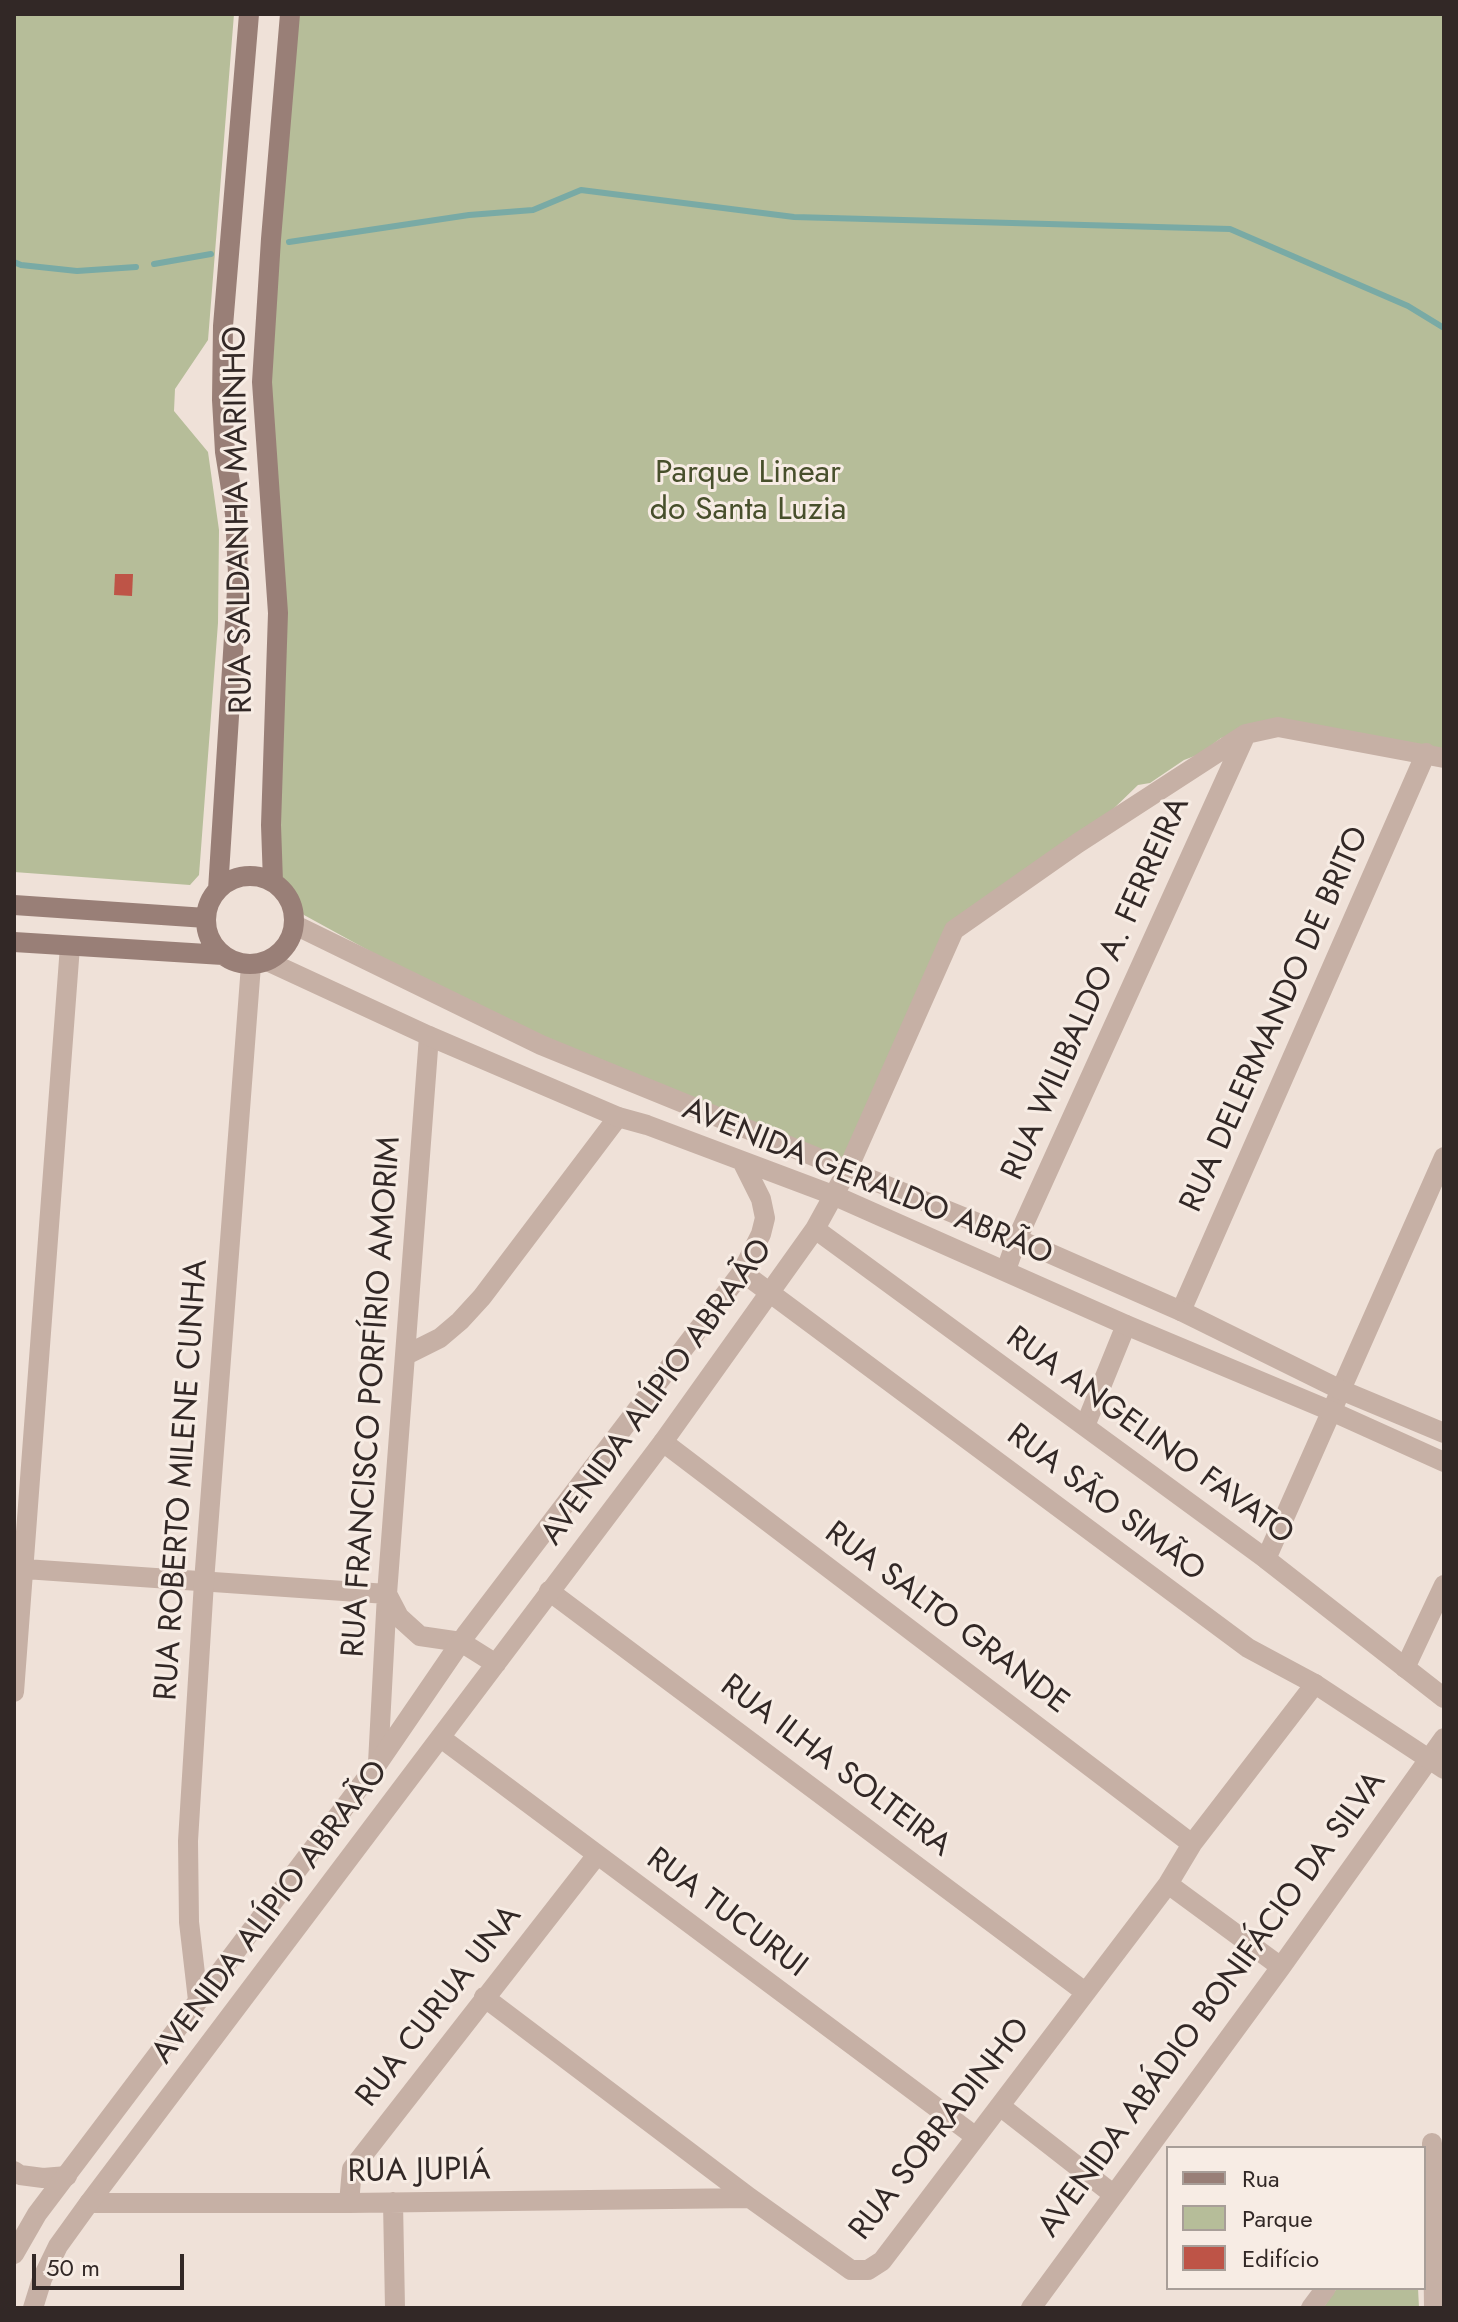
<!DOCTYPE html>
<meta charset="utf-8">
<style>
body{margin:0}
#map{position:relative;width:1458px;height:2322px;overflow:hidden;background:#efe1d8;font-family:Jost,sans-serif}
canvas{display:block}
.frame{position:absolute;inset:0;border:16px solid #322826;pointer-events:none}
.legend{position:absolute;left:1166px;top:2146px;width:260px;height:144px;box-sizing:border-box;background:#f7ece4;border:2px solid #a89e98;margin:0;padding:10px 14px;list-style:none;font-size:24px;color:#322826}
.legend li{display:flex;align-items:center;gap:16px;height:40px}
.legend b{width:40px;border:2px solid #a89e98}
.scale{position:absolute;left:32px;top:2254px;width:152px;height:36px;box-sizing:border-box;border:4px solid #322826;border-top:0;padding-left:10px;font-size:24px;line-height:28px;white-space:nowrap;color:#322826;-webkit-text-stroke:6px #f7ece4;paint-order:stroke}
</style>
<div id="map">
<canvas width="1458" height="2322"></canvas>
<div class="frame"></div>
<ul class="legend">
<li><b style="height:10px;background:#997f77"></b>Rua</li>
<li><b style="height:22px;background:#b6bd99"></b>Parque</li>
<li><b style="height:22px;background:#be5447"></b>Edifício</li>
</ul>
<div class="scale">50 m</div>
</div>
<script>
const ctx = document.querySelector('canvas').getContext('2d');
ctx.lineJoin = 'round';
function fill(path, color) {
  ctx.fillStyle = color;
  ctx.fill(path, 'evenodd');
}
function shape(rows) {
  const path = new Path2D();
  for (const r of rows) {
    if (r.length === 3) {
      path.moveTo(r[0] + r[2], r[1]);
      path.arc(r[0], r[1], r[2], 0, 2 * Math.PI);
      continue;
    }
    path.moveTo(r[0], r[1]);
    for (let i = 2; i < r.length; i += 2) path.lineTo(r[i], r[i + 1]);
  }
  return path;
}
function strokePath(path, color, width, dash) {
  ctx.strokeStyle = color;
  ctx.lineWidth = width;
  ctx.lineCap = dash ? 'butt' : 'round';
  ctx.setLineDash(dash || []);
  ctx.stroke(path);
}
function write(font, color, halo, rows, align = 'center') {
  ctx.font = font + ' Jost,sans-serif';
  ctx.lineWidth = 6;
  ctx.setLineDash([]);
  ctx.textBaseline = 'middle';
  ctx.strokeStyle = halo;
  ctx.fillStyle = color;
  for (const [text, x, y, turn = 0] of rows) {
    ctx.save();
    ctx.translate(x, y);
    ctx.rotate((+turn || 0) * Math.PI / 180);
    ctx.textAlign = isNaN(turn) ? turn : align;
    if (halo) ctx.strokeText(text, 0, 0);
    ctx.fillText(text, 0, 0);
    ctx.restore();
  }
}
fill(shape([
 [14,14,234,14,208,340,175,389,174,411,208,452,219,530,218,623,199,875,190,885,14,872],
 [290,14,1444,14,1444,758,1278,727,1221,738,1200,754,1184,760,1150,783,1138,785,1078,843,954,930,847,1171,541,1045,304,915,279,878,265,433],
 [1337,2288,1418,2288,1419,2308,1323,2308]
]), '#b6bd99');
strokePath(shape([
 [289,242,469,215,533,210,581,190,794,217,1230,229,1408,306,1444,328],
 [14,262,21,265,77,271,136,267],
 [154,264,211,254]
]), '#79aaa5', 6);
fill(shape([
 [115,574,133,574,132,596,114,595]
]), '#be5447');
strokePath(shape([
 [847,1171,954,930,1078,843,1246,734,1278,727,1444,758],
 [1006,1270,1017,1239,1246,734],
 [1181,1311,1426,753],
 [406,1355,440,1338,460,1321,482,1297,618,1117],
 [1085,1426,1126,1325],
 [663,1442,1192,1844],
 [1266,1559,1444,1157],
 [25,1569,387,1594],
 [549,1591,1085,1992],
 [387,1594,399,1617,420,1636,461,1642],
 [1405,1668,1444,1585],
 [14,1692,70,946],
 [441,1738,976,2137],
 [378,1763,387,1594,429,1036],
 [1168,1884,1281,1967],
 [484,1997,750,2198,851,2270,868,2270,882,2261,1168,1884,1192,1844,1315,1684],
 [1000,2106,1114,2195],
 [1432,2143,1434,2308],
 [14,2171,20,2175,43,2178,67,2176],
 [393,2202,395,2308],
 [89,2203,349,2203,750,2198],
 [349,2203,352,2169,597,1855],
 [1031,2308,1281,1967,1444,1738],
 [1311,2308,1326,2288]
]), '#c6b0a5', 20);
strokePath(shape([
 [295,925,541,1045,1017,1239,1181,1311,1341,1390,1444,1433],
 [267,961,429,1036,618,1117,647,1125,833,1195,1126,1325,1331,1411,1444,1462],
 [815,1229,1266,1559,1444,1698],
 [742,1272,1248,1648,1315,1684,1444,1769],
 [461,1642,496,1664],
 [198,2000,189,1922,188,1841,204,1582,251,965],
 [14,2254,37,2214,378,1763,467,1633,742,1272,761,1234,765,1218,761,1199,742,1161],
 [33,2308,42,2279,58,2246,89,2203,663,1442,815,1229,847,1171]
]), '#c6b0a5', 20);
strokePath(shape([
 [250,920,44],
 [273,882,271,825,278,613,262,382,271,239,290,14],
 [218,890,238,574,235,514,225,452,222,400,223,326,249,14],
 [14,905,206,918],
 [14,942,223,955]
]), '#997f77', 20);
write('32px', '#474f2b', '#f7ece4', [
 ["Parque Linear",748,474],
 ["do Santa Luzia",748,511]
]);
write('32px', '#322826', '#f7ece4', [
 ["RUA SALDANHA MARINHO",240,520,-91],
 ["RUA WILIBALDO A. FERREIRA",1097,989,-66],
 ["RUA DELERMANDO DE BRITO",1276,1020,-66],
 ["AVENIDA GERALDO ABRÃO",867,1183,22],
 ["AVENIDA ALÍPIO ABRAÃO",658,1393,-54],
 ["RUA FRANCISCO PORFÍRIO AMORIM",373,1397,-86],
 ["RUA ANGELINO FAVATO",1149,1437,36],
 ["RUA ROBERTO MILENE CUNHA",183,1480,-86],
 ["RUA SÃO SIMÃO",1105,1504,37],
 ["RUA SALTO GRANDE",946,1619,37],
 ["RUA ILHA SOLTEIRA",835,1767,37],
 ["AVENIDA ALÍPIO ABRAÃO",271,1913,-53],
 ["RUA TUCURUI",726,1914,37],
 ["AVENIDA ABÁDIO BONIFÁCIO DA SILVA",1213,2005,-54],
 ["RUA CURUA UNA",440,2007,-52],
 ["RUA SOBRADINHO",941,2130,-52],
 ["RUA JUPIÁ",419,2172,-1]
]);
</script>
